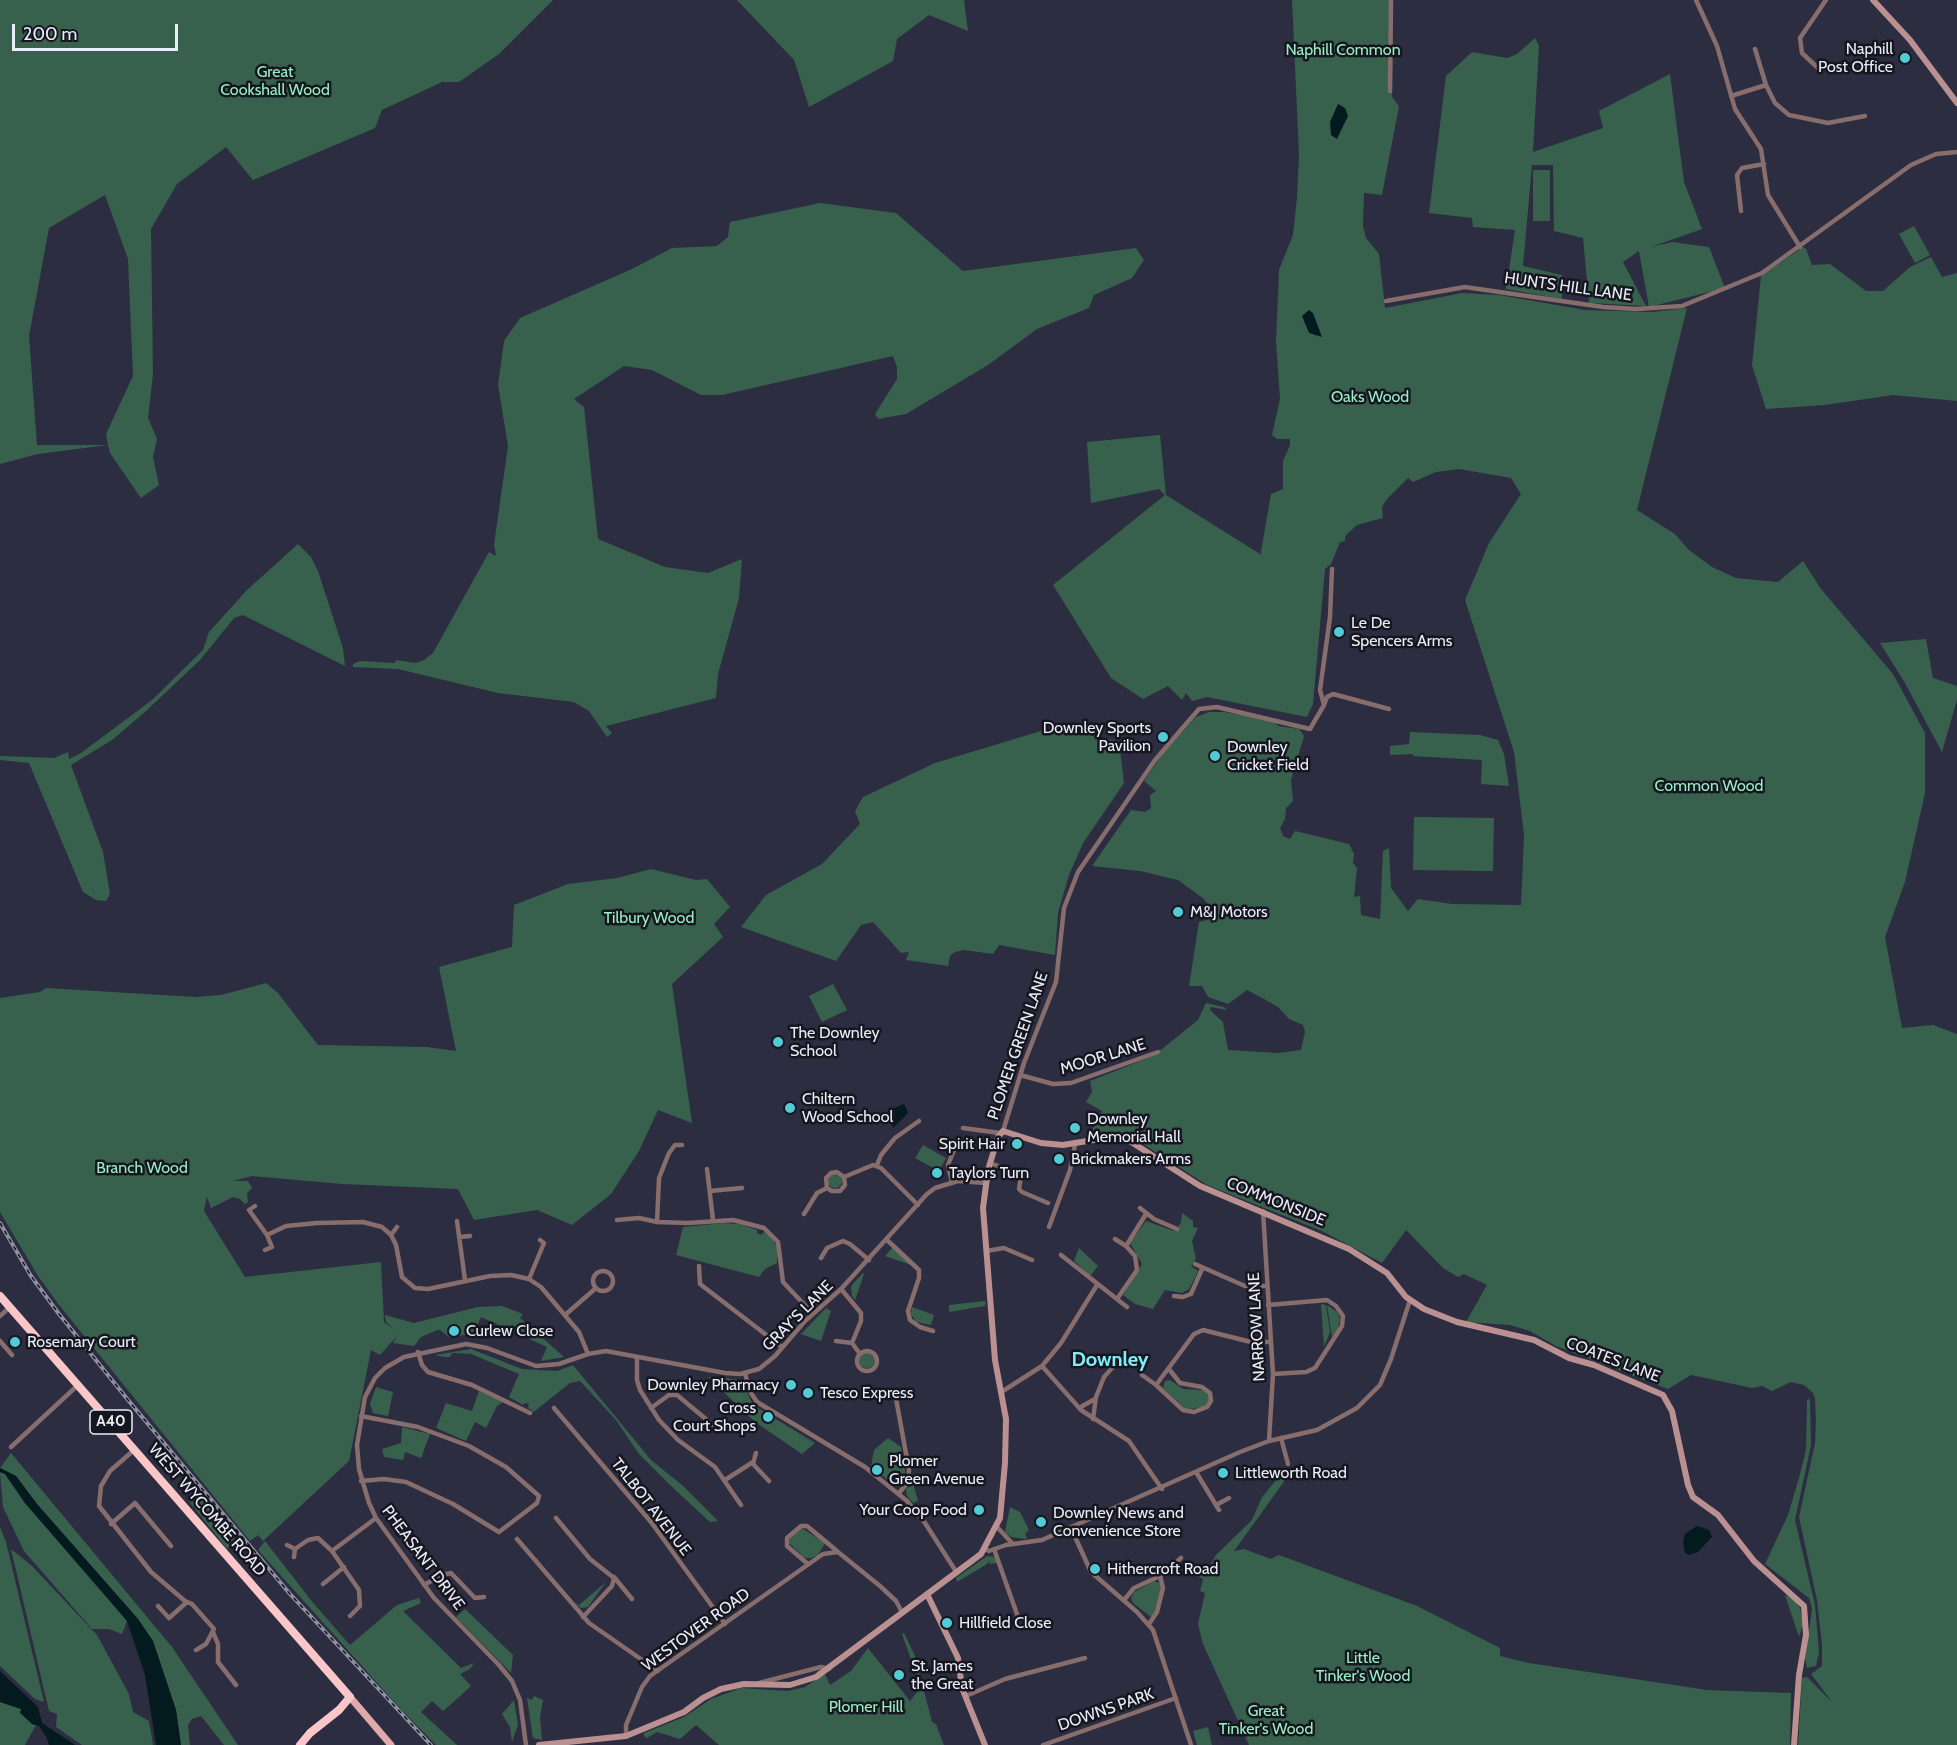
<!DOCTYPE html>
<style>
body{margin:0}
#map{position:relative;width:1957px;height:1745px;overflow:hidden;background:#2c2d41;font-family:Cabin,sans-serif}
canvas{display:block}
.scale{position:absolute;left:12px;top:24px;width:166px;height:27px;box-sizing:border-box;border:3px solid #ebecfa;border-top:0;padding-left:8px;font-size:18px;line-height:21px;white-space:nowrap;color:#ebecfa;-webkit-text-stroke:4px #16161f;paint-order:stroke}
</style>
<div id="map">
<canvas width="1957" height="1745"></canvas>
<div class="scale">200 m</div>
</div>
<script>
const ctx = document.querySelector('canvas').getContext('2d');
ctx.lineJoin = 'round';
function fill(path, color) {
  ctx.fillStyle = color;
  ctx.fill(path, 'evenodd');
}
function shape(rows) {
  const path = new Path2D();
  for (const r of rows) {
    if (r.length === 3) {
      path.moveTo(r[0] + r[2], r[1]);
      path.arc(r[0], r[1], r[2], 0, 2 * Math.PI);
      continue;
    }
    path.moveTo(r[0], r[1]);
    for (let i = 2; i < r.length; i += 2) path.lineTo(r[i], r[i + 1]);
  }
  return path;
}
function strokePath(path, color, width, dash) {
  ctx.strokeStyle = color;
  ctx.lineWidth = width;
  ctx.lineCap = dash ? 'butt' : 'round';
  ctx.setLineDash(dash || []);
  ctx.stroke(path);
}
function write(font, color, halo, rows, align = 'center') {
  ctx.font = font + ' Cabin,sans-serif';
  ctx.lineWidth = 5;
  ctx.setLineDash([]);
  ctx.textBaseline = 'middle';
  ctx.strokeStyle = halo;
  ctx.fillStyle = color;
  for (const [text, x, y, turn = 0] of rows) {
    ctx.save();
    ctx.translate(x, y);
    ctx.rotate((+turn || 0) * Math.PI / 180);
    ctx.textAlign = isNaN(turn) ? turn : align;
    if (halo) ctx.strokeText(text, 0, 0);
    ctx.fillText(text, 0, 0);
    ctx.restore();
  }
}
fill(shape([
 [0,0,553,0,499,54,459,82,442,82,382,110,375,128,253,180,226,147,177,184,151,229,153,374,148,418,157,439,153,457,159,485,141,498,110,453,108,445,38,454,0,464],
 [105,195,128,259,133,376,106,434,108,445,37,445,29,336,49,228],
 [737,0,964,0,968,31,929,15,897,39,893,61,809,107,794,60],
 [1292,0,1393,0,1392,97,1399,106,1382,195,1364,193,1363,226,1366,238,1379,254,1385,308,1462,293,1499,295,1585,310,1652,312,1687,308,1637,510,1675,534,1689,550,1712,567,1736,578,1778,582,1803,561,1821,589,1893,674,1925,733,1925,793,1905,882,1885,937,1902,1028,1933,1025,1957,1034,1957,1745,1798,1745,1802,1678,1807,1677,1832,1702,1811,1674,1822,1666,1822,1644,1817,1600,1799,1517,1815,1443,1816,1422,1815,1398,1813,1393,1804,1385,1791,1382,1772,1391,1762,1386,1752,1388,1691,1375,1668,1389,1556,1346,1530,1331,1510,1325,1466,1322,1487,1285,1464,1274,1458,1277,1443,1268,1406,1230,1382,1263,1322,1231,1207,1185,1132,1137,1117,1134,1089,1136,1102,1111,1086,1102,1092,1092,1090,1081,1153,1056,1198,1020,1206,1003,1224,1007,1227,1010,1211,1007,1210,1010,1223,1022,1228,1050,1279,1053,1301,1050,1305,1032,1303,1025,1289,1019,1278,1007,1266,1000,1247,990,1228,1004,1208,997,1202,986,1189,986,1199,922,1207,920,1206,913,1211,909,1204,899,1178,880,1140,871,1092,866,1131,810,1145,812,1151,808,1150,795,1156,791,1144,781,1163,753,1196,717,1209,712,1224,712,1272,720,1278,726,1299,729,1304,736,1291,780,1293,801,1286,808,1285,819,1280,828,1283,836,1290,839,1295,831,1349,844,1354,854,1353,863,1357,868,1354,897,1360,896,1361,915,1380,919,1383,851,1389,848,1391,888,1408,911,1418,899,1452,904,1521,905,1524,835,1514,752,1465,600,1489,543,1521,494,1511,478,1459,469,1436,472,1413,482,1408,478,1387,499,1382,507,1383,518,1357,525,1345,536,1345,541,1340,542,1331,564,1325,569,1313,704,1307,717,1207,697,1192,701,1186,693,1182,700,1168,686,1143,699,1111,678,1053,585,1165,495,1159,489,1091,503,1087,442,1160,435,1166,495,1260,554,1260,557,1271,494,1283,489,1283,461,1290,445,1290,439,1277,439,1272,435,1280,399,1276,342,1279,270,1293,235,1297,198,1299,155],
 [1535,38,1539,46,1533,152,1603,128,1599,111,1670,74,1684,182,1702,229,1651,247,1672,242,1709,247,1725,288,1649,307,1639,251,1623,262,1646,306,1589,303,1583,238,1554,231,1553,165,1532,165,1523,266,1562,275,1562,299,1506,289,1515,230,1473,227,1472,218,1429,213,1446,76,1472,52,1507,58,1517,54],
 [1533,170,1550,170,1550,221,1533,221],
 [820,203,896,213,963,271,1136,248,1144,260,1132,278,1094,295,1089,308,1037,329,988,365,906,414,878,419,875,414,897,379,897,367,893,356,722,395,701,395,652,370,624,366,574,399,584,407,598,539,665,567,708,573,742,559,739,598,718,674,716,698,606,726,612,733,607,737,589,711,574,702,498,693,398,669,353,667,353,664,360,661,395,663,396,660,416,663,424,660,433,653,489,552,496,556,494,545,508,446,498,385,504,341,520,318,632,269,672,248,717,246,728,237,730,222],
 [1914,226,1930,255,1915,263,1899,234],
 [1803,247,1806,249,1812,265,1830,264,1866,291,1883,291,1910,267,1931,257,1942,277,1957,273,1957,401,1893,395,1825,405,1766,409,1752,365,1761,276],
 [298,544,311,557,318,571,343,648,345,666,243,615,234,618,200,660,145,712,112,740,71,765,103,852,110,894,106,901,96,900,83,892,29,763,0,760,0,756,54,758,68,752,69,759,81,753,152,700,203,650,209,632,247,590],
 [1926,639,1933,678,1957,686,1957,700,1942,752,1905,683,1880,643],
 [1041,731,1077,733,1119,741,1124,783,1083,843,1069,875,1058,913,1055,955,999,945,993,954,964,950,955,952,950,956,948,966,906,960,909,952,901,953,873,922,861,925,836,961,741,927,766,895,822,864,860,824,855,811,863,797,935,763],
 [1410,732,1480,735,1498,740,1504,754,1509,786,1481,784,1482,760,1413,756,1413,754,1390,755,1390,746,1409,744],
 [1414,817,1494,818,1493,871,1413,870],
 [651,869,696,880,707,879,730,907,714,924,723,937,672,984,692,1123,658,1110,639,1151,611,1194,572,1225,537,1210,474,1220,458,1189,342,1184,252,1176,233,1181,248,1181,252,1188,247,1193,248,1202,245,1204,240,1199,233,1197,211,1208,207,1197,204,1211,245,1277,381,1262,384,1322,395,1330,386,1322,385,1315,414,1323,478,1307,502,1306,523,1314,520,1318,564,1357,541,1361,547,1347,481,1317,473,1334,449,1337,440,1330,437,1330,421,1337,414,1346,393,1343,397,1336,380,1355,371,1350,349,1461,263,1541,258,1535,250,1541,59,1305,38,1276,0,1212,0,998,40,992,46,988,195,997,221,995,266,983,278,993,318,1045,427,1047,456,1051,439,967,512,947,514,905,568,884,617,878],
 [833,984,847,1010,822,1022,809,996],
 [923,1145,946,1158,939,1171,915,1158],
 [835,1181,7],
 [1182,1213,1193,1221,1193,1227,1198,1228,1192,1241,1196,1259,1191,1266,1198,1271,1189,1289,1182,1293,1165,1290,1153,1309,1135,1304,1123,1295,1142,1264,1130,1243,1146,1221,1174,1231,1181,1223],
 [724,1223,739,1224,757,1230,757,1233,761,1235,764,1232,770,1235,778,1248,777,1263,765,1269,759,1277,676,1255,683,1227],
 [893,1247,912,1263,911,1265,885,1256],
 [1079,1248,1098,1266,1090,1276,1074,1261],
 [863,1273,864,1274,855,1300,852,1296,851,1286],
 [986,1301,985,1306,949,1312,949,1305],
 [1321,1304,1326,1305,1330,1332,1324,1347],
 [1327,1305,1337,1312,1340,1318,1338,1329,1332,1337],
 [912,1307,934,1315,931,1325,916,1322,911,1314],
 [826,1308,831,1311,821,1341,801,1334],
 [471,1349,522,1369,557,1371,573,1365,651,1460,682,1485,718,1521,710,1522,669,1484,639,1454,616,1420,580,1381,570,1383,531,1414,533,1411,528,1408,529,1404,525,1403,523,1405,509,1397,519,1374,471,1354,452,1353,450,1357,444,1357,435,1355],
 [867,1360,8],
 [708,1377,736,1379,743,1384,753,1405,815,1443,802,1454,755,1422],
 [1170,1380,1183,1389,1203,1390,1208,1394,1210,1399,1204,1408,1186,1409,1163,1388,1165,1381],
 [376,1387,393,1392,388,1416,373,1413,370,1404],
 [479,1391,503,1402,497,1406,486,1428,475,1422,466,1441,436,1428,446,1403,472,1411],
 [1810,1399,1811,1445,1795,1520,1815,1605,1819,1652,1816,1666,1807,1668,1805,1658,1812,1609,1809,1598,1765,1564,1788,1515,1799,1478,1806,1450,1807,1400],
 [402,1427,430,1434,421,1458,405,1452,403,1460,384,1457,382,1449,401,1443],
 [888,1438,901,1447,906,1477,899,1486,894,1485,871,1467,874,1450],
 [11,1453,172,1647,238,1745,224,1745,201,1716,192,1719,188,1725,190,1745,181,1745,176,1710,153,1641,138,1619,37,1504,16,1476,0,1468],
 [1284,1467,1288,1470,1288,1476,1234,1551,1244,1549,1271,1559,1279,1555,1417,1606,1500,1648,1500,1656,1529,1663,1707,1690,1791,1693,1790,1745,1249,1745,1203,1644,1198,1624,1205,1593,1200,1591,1203,1579,1198,1576,1200,1572,1205,1573,1216,1555,1252,1520,1262,1497,1282,1473],
 [0,1472,5,1474,25,1503,123,1615,127,1621,122,1634,109,1629,92,1629,24,1551,3,1507],
 [913,1483,918,1501,913,1503,907,1496,906,1489],
 [195,1490,235,1539,227,1549,188,1500,192,1501,193,1496,189,1495],
 [1010,1507,1020,1512,1029,1530,1025,1534,1027,1539,1011,1537,1005,1532],
 [0,1527,6,1542,44,1702,35,1699,0,1666],
 [802,1528,825,1543,818,1555,811,1558,805,1558,789,1543,790,1536],
 [265,1541,314,1604,350,1645,397,1605,419,1598,421,1603,403,1611,461,1668,474,1663,470,1669,460,1674,471,1686,457,1699,443,1711,432,1701,421,1712,457,1745,436,1745,396,1704,258,1550],
 [11,1549,32,1566,97,1635,129,1694,133,1712,149,1721,153,1745,82,1745,56,1727,57,1714,49,1711],
 [987,1556,995,1557,999,1563,989,1564,990,1560,987,1564,957,1582,956,1578],
 [1154,1581,1162,1584,1156,1613,1151,1617,1133,1603,1131,1598,1134,1592],
 [606,1582,588,1607,581,1608,574,1602,579,1605],
 [1785,1595,1793,1598,1800,1608,1803,1624,1799,1637],
 [465,1609,513,1655,511,1673,456,1617],
 [904,1633,915,1656,932,1722,936,1724,944,1745,719,1745,696,1725,680,1739,657,1732,647,1738,644,1736,644,1733,684,1717,711,1699,741,1688,788,1691,805,1687,825,1674,830,1685,851,1671,868,1648,910,1701,921,1687,902,1634],
 [534,1696,543,1700,540,1717,542,1740,533,1738,527,1698,532,1700],
 [514,1700,518,1725,512,1742,510,1727,502,1714],
 [0,1702,21,1709,32,1724,36,1725,25,1745,0,1745],
 [1208,1727,1212,1745,1197,1745,1193,1731]
]), '#38614d');
fill(shape([
 [1338,104,1345,108,1348,116,1337,139,1331,135,1330,122],
 [1309,310,1313,313,1322,337,1309,333,1302,316],
 [904,1104,908,1113,893,1128,889,1110],
 [0,1468,16,1476,37,1504,138,1619,153,1641,176,1710,181,1745,156,1745,145,1675,127,1621,25,1503,5,1474,0,1472],
 [1697,1526,1709,1530,1712,1537,1698,1552,1689,1555,1685,1553,1683,1543,1685,1534],
 [0,1671,38,1707,42,1723,75,1745,49,1745,47,1738,39,1726,32,1724,20,1713,21,1709,0,1702]
]), '#031a1e');
strokePath(shape([
 [1696,0,1717,46,1735,109,1761,149,1768,195,1800,247],
 [1755,49,1766,85],
 [1819,69,1802,53,1800,38,1826,0],
 [1390,91,1391,0],
 [1731,96,1766,85,1775,103,1789,115,1828,123,1865,116],
 [1741,211,1737,175,1742,168,1764,164],
 [1386,301,1465,287,1603,307,1636,309,1682,306,1762,273,1911,165,1936,154,1957,152],
 [1324,705,1327,697,1333,694,1389,709],
 [1020,1075,1053,1084,1071,1083,1158,1052],
 [963,1128,1000,1133],
 [1003,1131,1024,1063,1056,982,1064,908,1078,872,1155,760,1199,709,1217,707,1310,729,1324,705,1320,690,1330,617,1332,569],
 [682,1145,675,1145,669,1153,659,1178,657,1222,688,1223,733,1220,764,1228,778,1242,783,1282,813,1314],
 [990,1163,1017,1173,1021,1176,1019,1189,1022,1192,1048,1203],
 [877,1165,881,1155,895,1138,919,1121],
 [707,1169,713,1220],
 [952,1182,948,1165,958,1140],
 [827,1188,826,1178,831,1173,837,1172,844,1177],
 [710,1191,742,1188],
 [255,1206,249,1210,267,1235,286,1226,317,1223,363,1222,382,1227,391,1235,396,1245,402,1277,415,1288,428,1289,490,1276,511,1275,529,1279,541,1287,579,1332,588,1354],
 [1140,1208,1154,1219,1177,1229],
 [1263,1211,1273,1374,1269,1441],
 [804,1214,817,1193,827,1188,832,1191,840,1191,845,1185,844,1177,873,1165,881,1168,918,1205],
 [617,1220,639,1218,657,1222],
 [457,1221,465,1280],
 [1049,1227,1070,1170,1075,1145],
 [391,1235,397,1227],
 [459,1237,470,1236],
 [1115,1239,1126,1246],
 [887,1240,919,1270,919,1278,908,1311,910,1320,920,1327,933,1331],
 [265,1250,272,1247,267,1235],
 [986,1251,1004,1248,1032,1260],
 [1061,1255,1127,1307],
 [821,1258,827,1248,843,1241,850,1244,869,1260],
 [1195,1264,1245,1286,1266,1286],
 [699,1266,700,1284,782,1347],
 [603,1281,10],
 [529,1279,544,1243,540,1240],
 [841,1289,861,1313,861,1321,852,1343,860,1354],
 [1174,1296,1183,1297,1191,1294,1202,1269],
 [1117,1299,1137,1270,1135,1256,1126,1246,1146,1214],
 [1268,1305,1327,1300,1336,1306,1343,1316,1342,1326,1315,1368,1306,1372,1273,1374],
 [565,1315,596,1288],
 [0,1316,10,1307],
 [0,1341,12,1355],
 [836,1341,852,1343],
 [867,1361,10],
 [418,1352,422,1365,428,1372,472,1385,530,1413],
 [637,1357,637,1380,640,1390,659,1420,678,1440,715,1467,741,1505],
 [1042,1366,1081,1410,1129,1441,1162,1489],
 [1169,1369,1180,1383,1202,1387,1210,1393,1211,1401,1207,1407,1194,1412,1183,1410,1156,1385,1194,1334,1203,1330,1251,1342,1270,1342],
 [745,1373,749,1390,757,1402,865,1467,907,1501,925,1523,957,1573],
 [1142,1375,1156,1385],
 [1003,1391,1042,1366,1061,1343,1097,1285],
 [895,1393,909,1470,908,1482,899,1493],
 [554,1408,651,1522,725,1624],
 [651,1408,669,1395,677,1395,713,1425],
 [1079,1408,1095,1399],
 [361,1416,418,1427,469,1446,506,1467,539,1496,537,1503,499,1532,453,1504,406,1482,384,1479,361,1481],
 [1093,1419,1096,1397,1104,1377,1121,1358],
 [1281,1438,1288,1464],
 [11,1447,78,1385],
 [134,1450,110,1471,101,1486,99,1506,151,1572,185,1601,192,1604,214,1629,206,1644,196,1650],
 [756,1453,753,1464,769,1481],
 [1196,1472,1219,1510],
 [725,1480,753,1462],
 [1216,1505,1229,1498],
 [556,1518,590,1559,614,1578,612,1586,583,1617],
 [111,1524,135,1503,171,1546],
 [997,1527,1013,1544],
 [1071,1528,1091,1572,1137,1612,1153,1630,1191,1745],
 [517,1539,589,1623,658,1671],
 [287,1545,295,1549,294,1557],
 [295,1549,308,1540,318,1538,332,1551,376,1518],
 [985,1549,989,1551,1006,1545,1042,1540,1240,1452,1269,1441,1317,1430,1357,1408,1380,1385,1391,1359,1410,1300],
 [994,1549,1018,1617],
 [332,1551,359,1590,360,1606,350,1616],
 [808,1564,787,1546,787,1538,801,1526,807,1526,837,1551],
 [1160,1576,1181,1558],
 [614,1577,632,1599],
 [323,1584,344,1567],
 [424,1585,442,1575,451,1573,475,1598,484,1597],
 [1124,1600,1134,1588,1160,1576,1163,1588,1157,1612,1149,1624],
 [158,1606,169,1618,187,1602],
 [213,1632,218,1644,218,1662,236,1685],
 [759,1683,821,1667,829,1669],
 [966,1696,1005,1679,1085,1658],
 [626,1736,626,1725,642,1687,650,1676,823,1554,838,1552,880,1586,896,1601,902,1612],
 [526,1745,520,1700,512,1681,499,1665,434,1598,376,1518,369,1503,359,1469,357,1445,365,1397,375,1378,385,1368,404,1357,466,1344,487,1348,536,1366,559,1364,588,1354,606,1351,725,1373,740,1374,759,1369,775,1356,805,1321,841,1289,927,1194,935,1188,958,1181,985,1183],
 [1043,1745,1176,1698]
]), '#886d6d', 4.5);
strokePath(shape([
 [1873,0,1910,40,1957,103],
 [927,1594,958,1658,962,1688,985,1745],
 [539,1745,626,1736,684,1712,703,1698,721,1689,744,1684,790,1685,816,1677,981,1554,1000,1518,1005,1463,1006,1419,995,1360,983,1208,988,1170,998,1137,1003,1131,1041,1143,1063,1145,1112,1137,1125,1138,1200,1186,1349,1249,1387,1273,1406,1297,1424,1309,1457,1322,1534,1340,1569,1358,1594,1365,1663,1395,1672,1411,1688,1485,1693,1497,1718,1515,1754,1561,1804,1606,1806,1635,1799,1675,1794,1745]
]), '#ba9090', 6);
strokePath(shape([
 [350,1697,391,1745]
]), '#e0aaab', 7);
strokePath(shape([
 [0,1296,350,1697,339,1710,310,1733,300,1745]
]), '#fbc6c7', 8);
const rail = shape([
 [0,1223,31,1276,59,1314,128,1400,290,1594,431,1745]
]);
strokePath(rail, '#8f90a1', 4);
strokePath(rail, '#16161f', 1.5, [4.5]);
for (const [x, y, r, color] of [
 [1905,58,6,"#52cbd7"],
 [1339,632,6,"#52cbd7"],
 [1163,737,6,"#52cbd7"],
 [1215,756,6,"#52cbd7"],
 [1178,912,6,"#52cbd7"],
 [778,1042,6,"#52cbd7"],
 [790,1108,6,"#52cbd7"],
 [1075,1128,6,"#52cbd7"],
 [1017,1144,6,"#52cbd7"],
 [1059,1159,6,"#52cbd7"],
 [937,1173,6,"#52cbd7"],
 [454,1331,6,"#52cbd7"],
 [15,1342,6,"#52cbd7"],
 [791,1385,6,"#52cbd7"],
 [808,1393,6,"#52cbd7"],
 [768,1417,6,"#52cbd7"],
 [877,1470,6,"#52cbd7"],
 [1223,1473,6,"#52cbd7"],
 [979,1510,6,"#52cbd7"],
 [1041,1522,6,"#52cbd7"],
 [1095,1569,6,"#52cbd7"],
 [947,1623,6,"#52cbd7"],
 [899,1675,6,"#52cbd7"]
]) {
  const dot = new Path2D();
  dot.arc(x, y, r, 0, 2 * Math.PI);
  ctx.fillStyle = color;
  ctx.fill(dot);
  strokePath(dot, '#16161f', 2);
}
for (const [x, y, w] of [
 [111,1422,42]
]) {
  const box = new Path2D();
  box.roundRect(x - w / 2, y - 12, w, 24, 4.5);
  ctx.fillStyle = '#16161f';
  ctx.fill(box);
  strokePath(box, '#ebecfa', 1.5);
}
write('bold 15px', '#ebecfa', null, [
 ["A40",111,1422]
]);
write('16px', '#ebecfa', '#16161f', [
 ["Naphill",1893,49,"right"],
 ["Post Office",1893,67,"right"],
 ["Le De",1351,623],
 ["Spencers Arms",1351,641],
 ["Downley Sports",1151,728,"right"],
 ["Pavilion",1151,746,"right"],
 ["Downley",1227,747],
 ["Cricket Field",1227,765],
 ["M&J Motors",1190,912],
 ["The Downley",790,1033],
 ["School",790,1051],
 ["Chiltern",802,1099],
 ["Wood School",802,1117],
 ["Downley",1087,1119],
 ["Memorial Hall",1087,1137],
 ["Spirit Hair",1005,1144,"right"],
 ["Brickmakers Arms",1071,1159],
 ["Taylors Turn",949,1173],
 ["Curlew Close",466,1331],
 ["Rosemary Court",27,1342],
 ["Downley Pharmacy",779,1385,"right"],
 ["Tesco Express",820,1393],
 ["Cross",756,1408,"right"],
 ["Court Shops",756,1426,"right"],
 ["Plomer",889,1461],
 ["Green Avenue",889,1479],
 ["Littleworth Road",1235,1473],
 ["Your Coop Food",967,1510,"right"],
 ["Downley News and",1053,1513],
 ["Convenience Store",1053,1531],
 ["Hithercroft Road",1107,1569],
 ["Hillfield Close",959,1623],
 ["St. James",911,1666],
 ["the Great",911,1684]
], 'left');
write('16px', '#98efc3', '#16161f', [
 ["Naphill Common",1343,50],
 ["Great",275,72],
 ["Cookshall Wood",275,90],
 ["Oaks Wood",1370,397],
 ["Common Wood",1709,786],
 ["Tilbury Wood",649,918],
 ["Branch Wood",142,1168],
 ["Little",1363,1658],
 ["Tinker's Wood",1363,1676],
 ["Plomer Hill",866,1707],
 ["Great",1266,1711],
 ["Tinker's Wood",1266,1729]
]);
write('16px', '#ebecfa', '#16161f', [
 ["HUNTS HILL LANE",1568,287,8],
 ["PLOMER GREEN LANE",1018,1046,-71],
 ["MOOR LANE",1103,1057,-17],
 ["COMMONSIDE",1276,1202,22],
 ["GRAY'S LANE",798,1316,-45],
 ["NARROW LANE",1257,1327,-93],
 ["COATES LANE",1613,1360,21],
 ["TALBOT AVENUE",651,1507,52],
 ["WEST WYCOMBE ROAD",207,1510,49],
 ["PHEASANT DRIVE",423,1558,53],
 ["WESTOVER ROAD",696,1630,-36],
 ["DOWNS PARK",1106,1710,-19]
]);
write('bold 20px', '#81ecf7', '#16161f', [
 ["Downley",1110,1360]
]);
</script>
